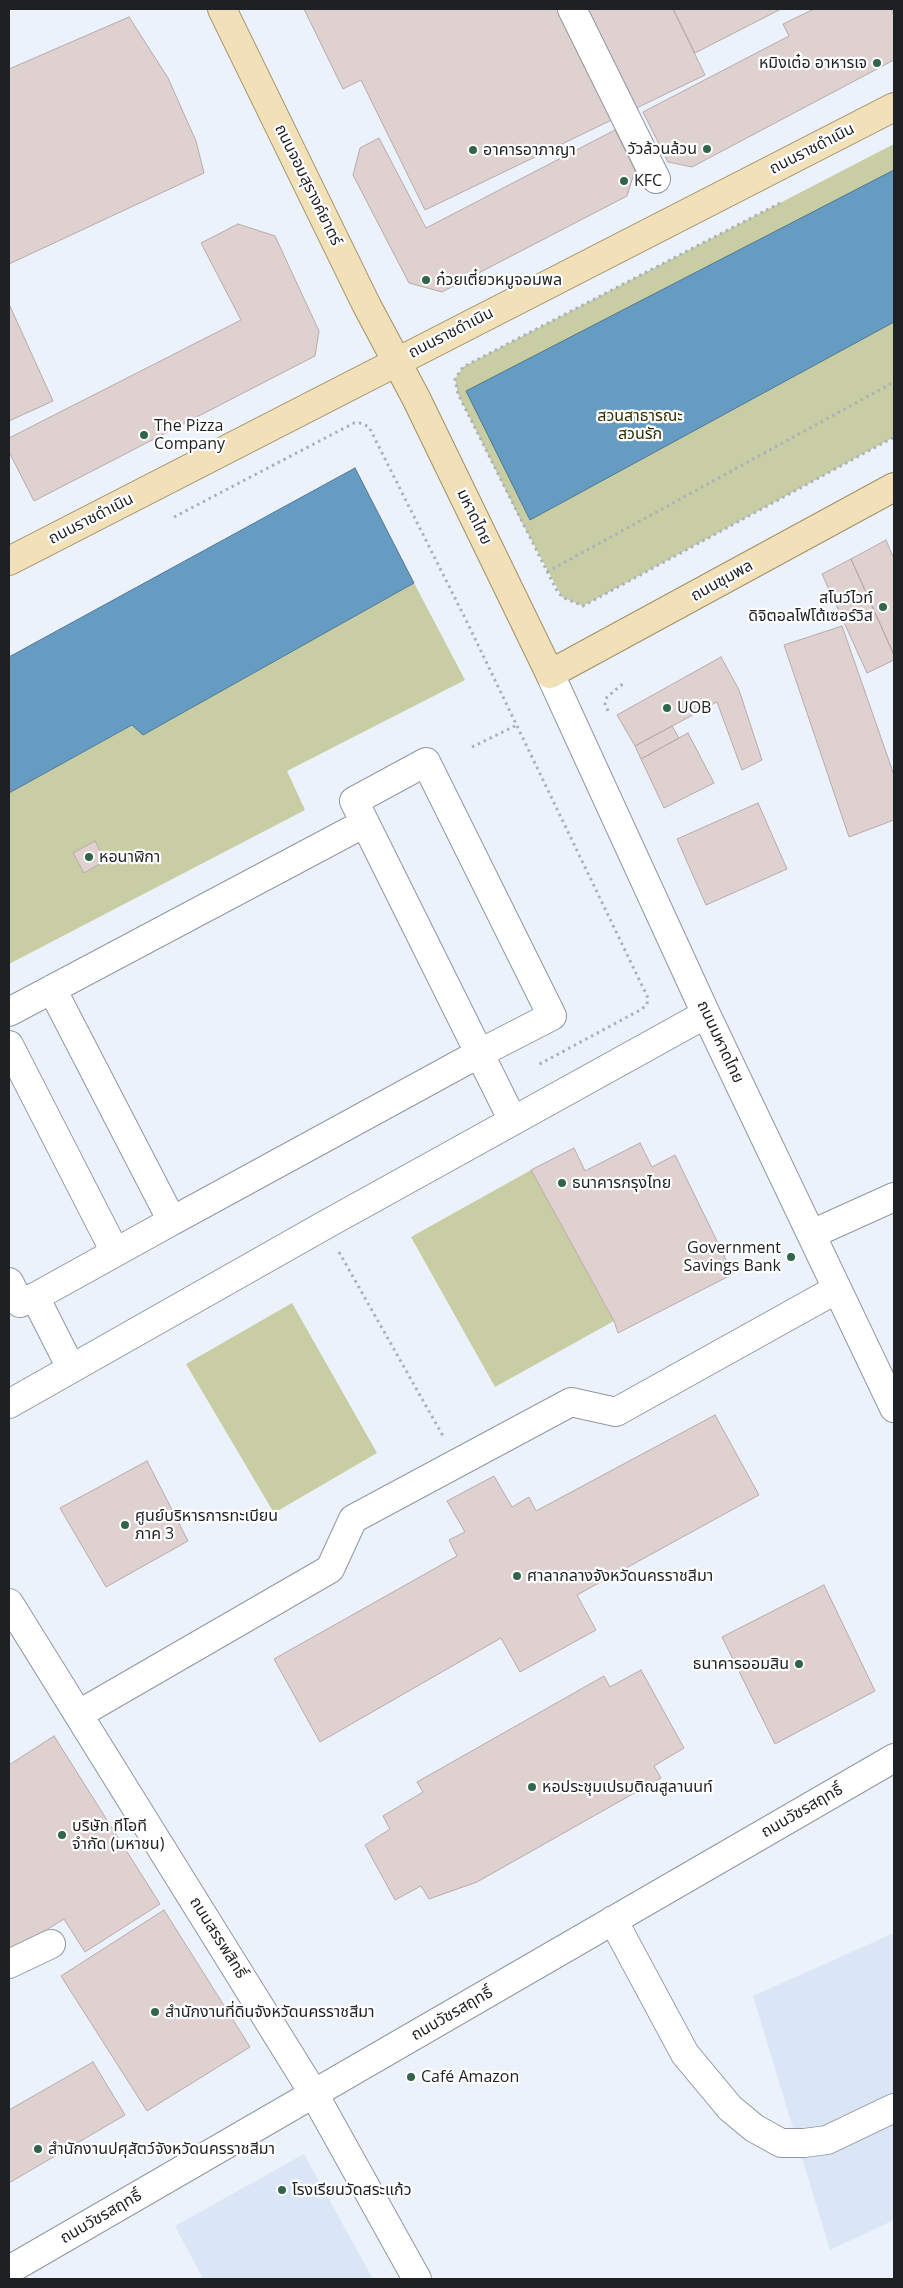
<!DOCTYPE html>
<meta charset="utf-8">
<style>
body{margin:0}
#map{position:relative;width:903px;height:2288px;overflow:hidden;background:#ebf2fc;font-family:"Open Sans",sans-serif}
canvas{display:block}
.frame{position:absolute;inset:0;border:10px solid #1e2124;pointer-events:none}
</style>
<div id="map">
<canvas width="903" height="2288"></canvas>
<div class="frame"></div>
</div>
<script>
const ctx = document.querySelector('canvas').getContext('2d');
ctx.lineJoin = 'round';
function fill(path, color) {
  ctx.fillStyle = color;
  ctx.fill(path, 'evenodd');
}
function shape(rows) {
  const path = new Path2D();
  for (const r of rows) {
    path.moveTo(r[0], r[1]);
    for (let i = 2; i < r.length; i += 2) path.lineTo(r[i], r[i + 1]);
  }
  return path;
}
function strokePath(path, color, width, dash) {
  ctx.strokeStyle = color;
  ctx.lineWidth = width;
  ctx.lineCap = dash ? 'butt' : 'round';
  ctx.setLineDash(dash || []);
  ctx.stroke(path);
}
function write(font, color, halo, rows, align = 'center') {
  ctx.font = font + ' "Open Sans","Noto Sans Thai",sans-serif';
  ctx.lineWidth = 4.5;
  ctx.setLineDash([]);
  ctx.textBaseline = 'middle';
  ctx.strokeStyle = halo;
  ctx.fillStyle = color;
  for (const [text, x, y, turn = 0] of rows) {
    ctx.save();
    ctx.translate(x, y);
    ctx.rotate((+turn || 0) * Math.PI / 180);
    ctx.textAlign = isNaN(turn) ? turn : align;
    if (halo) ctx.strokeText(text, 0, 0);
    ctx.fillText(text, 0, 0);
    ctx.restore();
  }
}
fill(shape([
 [894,1933,894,2220,830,2250,753,1996],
 [304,2154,373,2279,203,2279,175,2226]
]), '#dae5f6');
fill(shape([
 [894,144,894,437,583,606,562,597,519,517,458,394,455,379,463,367],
 [414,583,465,680,287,771,305,810,9,964,9,793,133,725,143,735],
 [531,1170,614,1321,495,1387,411,1237],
 [292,1303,377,1453,274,1513,186,1364]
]), '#c9cda3');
const water = shape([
 [894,170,894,322,530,520,466,391,894,170],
 [355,468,414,583,143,735,132,725,9,793,9,657,355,468]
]);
fill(water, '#669cc1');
strokePath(water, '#507792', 1);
const building = shape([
 [304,9,673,9,705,75,425,210,361,80,343,89,304,9],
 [673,9,781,9,695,53,673,9],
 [814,9,891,9,894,15,894,60,692,167,668,162,643,112,789,36,783,24,814,9],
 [129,17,168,78,196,141,204,173,9,264,9,69,129,17],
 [615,130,635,170,627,196,442,292,409,283,353,175,360,148,379,138,426,228,615,130],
 [238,224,275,236,319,331,315,356,34,501,9,452,9,438,241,320,201,243,238,224],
 [9,304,53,401,9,421,9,304],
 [886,540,894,559,894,655,851,559,886,540],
 [851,559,894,655,894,660,867,673,822,574,851,559],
 [842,626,894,775,894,820,849,837,784,645,842,626],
 [721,657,739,690,762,760,742,770,717,702,635,746,617,715,721,657],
 [672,726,679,738,641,759,635,746,672,726],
 [688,733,714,783,664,808,641,759,688,733],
 [758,803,787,869,706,905,677,839,758,803],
 [95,841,105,861,84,873,73,853,95,841],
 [640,1143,652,1167,675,1155,733,1274,618,1333,614,1321,531,1170,574,1148,585,1171,640,1143],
 [715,1415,759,1495,577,1595,596,1630,520,1672,501,1638,320,1742,274,1659,457,1556,449,1540,465,1532,447,1501,494,1476,512,1507,529,1497,536,1511,715,1415],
 [147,1461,188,1541,106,1587,60,1508,147,1461],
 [824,1585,875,1691,775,1744,722,1637,824,1585],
 [641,1670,684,1748,654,1766,661,1778,477,1882,429,1899,421,1886,395,1900,365,1845,390,1829,383,1816,423,1792,417,1782,604,1676,610,1687,641,1670],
 [54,1736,160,1904,85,1952,64,1919,9,1953,9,1765,54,1736],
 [164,1910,250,2047,147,2111,61,1976,164,1910],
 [93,2062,125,2115,9,2183,9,2110,93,2062]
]);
fill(building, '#dfd1d0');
strokePath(building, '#b8aaa9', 1);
const minor = shape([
 [572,9,656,179],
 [550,674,706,1014,894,1408],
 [365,823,513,1121],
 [9,1012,365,823,354,801,426,762,552,1016,480,1053,172,1221],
 [9,1045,115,1252],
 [812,1234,894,1197],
 [9,1282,20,1303,35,1297,172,1221,52,989],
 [35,1297,71,1368],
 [9,1404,325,1225,706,1014],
 [9,1603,314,2094,417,2279],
 [79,1714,330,1569,353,1519,571,1402,616,1412,837,1289],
 [613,1920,685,2054,730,2108,754,2128,781,2143,804,2143,827,2140,894,2108],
 [9,1964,51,1944],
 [9,2270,894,1758]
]);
const major = shape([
 [222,9,366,304,416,398,550,674,894,487],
 [9,561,894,107]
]);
strokePath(minor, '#9197a1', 30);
strokePath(major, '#a19065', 30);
strokePath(shape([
 [780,203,463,367,455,379,458,394,556,589,562,597,583,606,894,437],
 [174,517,354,423,360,423,369,427,466,620,648,998,647,1004,642,1009,536,1066],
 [547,572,894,382],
 [608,711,605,704,607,697,625,682],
 [472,747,517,725],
 [339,1252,443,1436]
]), '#abb1b9', 3, [2.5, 4]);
strokePath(minor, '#fff', 28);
strokePath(major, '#f1e0b8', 28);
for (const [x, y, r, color] of [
 [877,63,5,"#31654a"],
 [707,149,5,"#31654a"],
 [473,150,5,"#31654a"],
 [624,181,5,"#31654a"],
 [426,280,5,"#31654a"],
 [144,435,5,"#31654a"],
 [883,607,5,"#31654a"],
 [667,708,5,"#31654a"],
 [89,857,5,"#31654a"],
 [562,1183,5,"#31654a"],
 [791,1257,5,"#31654a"],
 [125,1525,5,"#31654a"],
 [517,1576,5,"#31654a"],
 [799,1664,5,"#31654a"],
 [532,1787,5,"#31654a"],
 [62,1835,5,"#31654a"],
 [155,2012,5,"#31654a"],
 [411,2077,5,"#31654a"],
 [38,2149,5,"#31654a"],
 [282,2190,5,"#31654a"]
]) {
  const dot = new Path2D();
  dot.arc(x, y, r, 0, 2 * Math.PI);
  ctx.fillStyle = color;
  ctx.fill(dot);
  strokePath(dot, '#fff', 2);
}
write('16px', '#1e2124', '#fff', [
 ["หมิงเต๋อ อาหารเจ",867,63,"right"],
 ["วัวล้วนล้วน",697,149,"right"],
 ["อาคารอาภาญา",483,150],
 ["KFC",634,181],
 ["ก๋วยเตี๋ยวหมูจอมพล",436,280],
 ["The Pizza",154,426],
 ["Company",154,444],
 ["สโนว์ไวท์",873,598,"right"],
 ["ดิจิตอลโฟโต้เซอร์วิส",873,616,"right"],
 ["UOB",677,708],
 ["หอนาฬิกา",99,857],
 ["ธนาคารกรุงไทย",572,1183],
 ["Government",781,1248,"right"],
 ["Savings Bank",781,1266,"right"],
 ["ศูนย์บริหารการทะเบียน",135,1516],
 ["ภาค 3",135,1534],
 ["ศาลากลางจังหวัดนครราชสีมา",527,1576],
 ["ธนาคารออมสิน",789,1664,"right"],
 ["หอประชุมเปรมติณสูลานนท์",542,1787],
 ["บริษัท ทีโอที",72,1826],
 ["จำกัด (มหาชน)",72,1844],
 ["สำนักงานที่ดินจังหวัดนครราชสีมา",165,2012],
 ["Café Amazon",421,2077],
 ["สำนักงานปศุสัตว์จังหวัดนครราชสีมา",48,2149],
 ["โรงเรียนวัดสระแก้ว",292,2190]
], 'left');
write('16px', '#1e2124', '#fff', [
 ["ถนนราชดำเนิน",812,149,-27],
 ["ถนนจอมสุรางค์ยาตร์",308,185,64],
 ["ถนนราชดำเนิน",451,333,-27],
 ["มหาดไทย",474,517,64],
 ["ถนนราชดำเนิน",91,519,-27],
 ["ถนนชุมพล",722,581,-29],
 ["ถนนมหาดไทย",720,1042,65],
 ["ถนนวัชรสฤทธิ์",802,1811,-30],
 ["ถนนสรรพสิทธิ์",218,1938,58],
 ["ถนนวัชรสฤทธิ์",452,2014,-30],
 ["ถนนวัชรสฤทธิ์",101,2217,-30]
]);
write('16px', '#2d2f00', '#fff', [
 ["สวนสาธารณะ",640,416],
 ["สวนรัก",640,434]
]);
</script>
